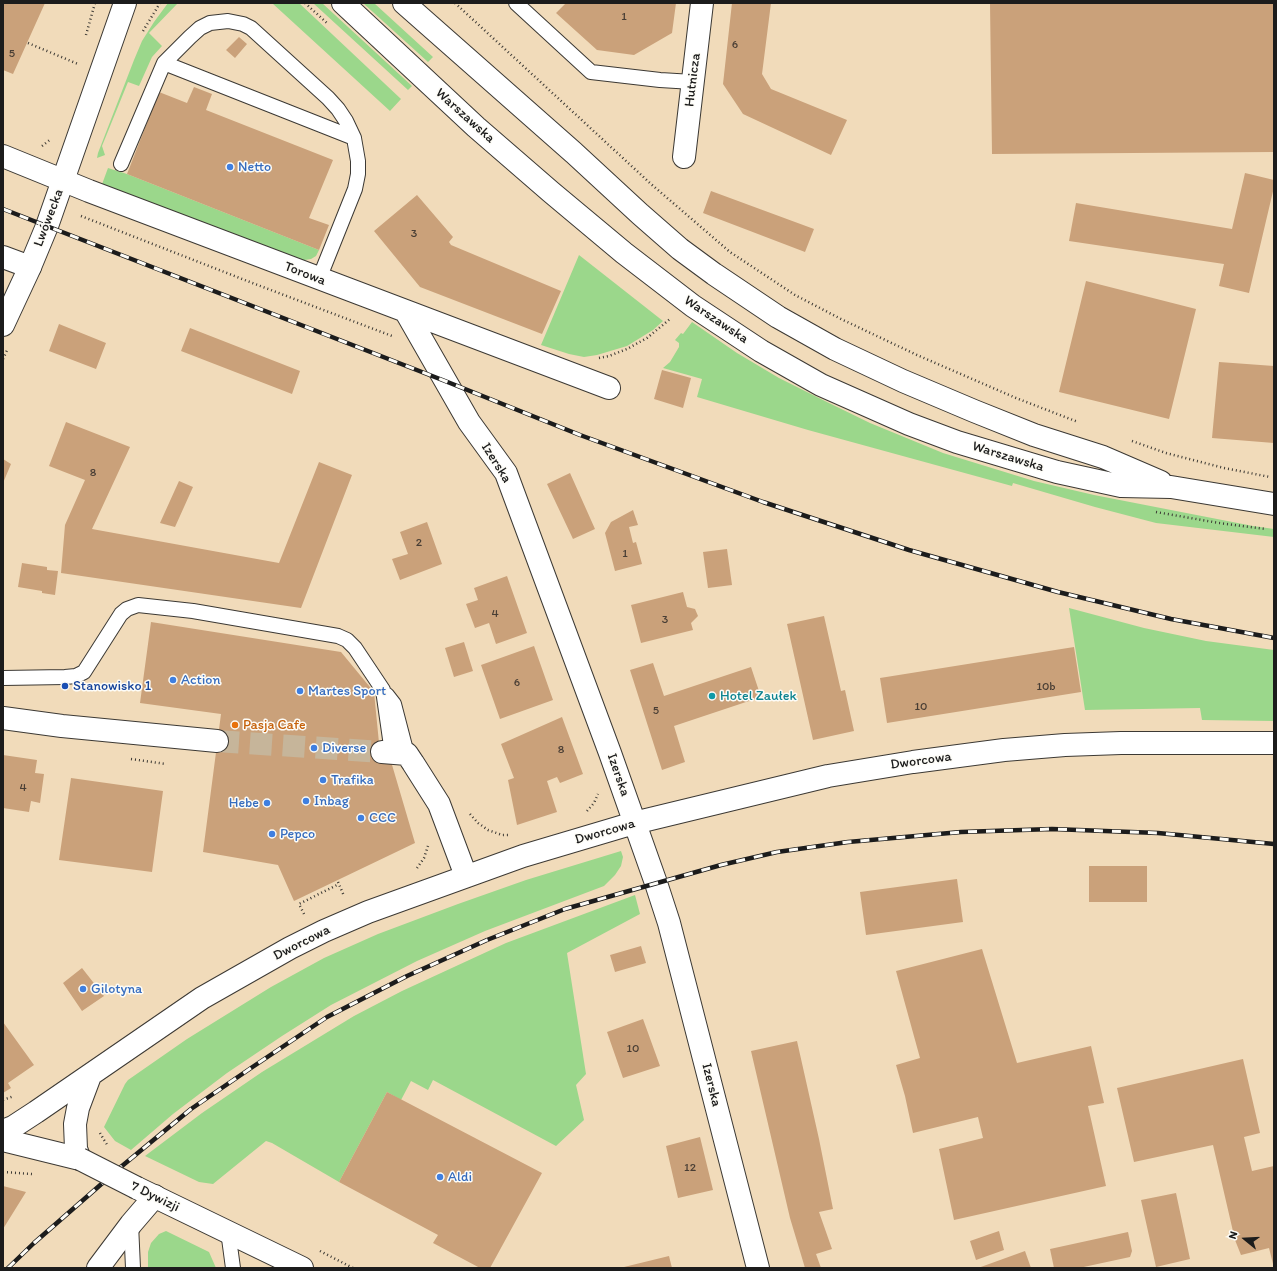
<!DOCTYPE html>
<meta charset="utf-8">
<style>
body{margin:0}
#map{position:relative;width:1277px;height:1271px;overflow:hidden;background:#f1dbba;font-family:Itim,sans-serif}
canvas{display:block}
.frame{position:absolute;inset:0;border:4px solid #1c1c1c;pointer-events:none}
.north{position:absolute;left:1225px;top:1219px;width:40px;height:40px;-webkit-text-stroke:3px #fdfcf7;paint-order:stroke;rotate:288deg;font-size:11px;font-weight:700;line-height:16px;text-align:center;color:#1c1c1c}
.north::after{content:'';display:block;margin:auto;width:14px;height:18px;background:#1c1c1c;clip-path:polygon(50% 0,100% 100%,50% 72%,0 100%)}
</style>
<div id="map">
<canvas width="1277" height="1271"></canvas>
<div class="frame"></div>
<div class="north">N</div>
</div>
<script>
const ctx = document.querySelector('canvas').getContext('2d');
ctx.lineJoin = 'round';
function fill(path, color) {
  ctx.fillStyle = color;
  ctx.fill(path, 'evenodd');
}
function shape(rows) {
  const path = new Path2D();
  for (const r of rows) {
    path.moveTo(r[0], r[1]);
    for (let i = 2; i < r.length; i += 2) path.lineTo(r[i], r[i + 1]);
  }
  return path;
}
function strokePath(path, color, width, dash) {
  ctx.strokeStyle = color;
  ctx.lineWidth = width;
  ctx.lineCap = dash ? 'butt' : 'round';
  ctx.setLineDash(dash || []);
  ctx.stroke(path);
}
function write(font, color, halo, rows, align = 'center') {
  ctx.font = font + ' Itim,sans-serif';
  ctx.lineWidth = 3;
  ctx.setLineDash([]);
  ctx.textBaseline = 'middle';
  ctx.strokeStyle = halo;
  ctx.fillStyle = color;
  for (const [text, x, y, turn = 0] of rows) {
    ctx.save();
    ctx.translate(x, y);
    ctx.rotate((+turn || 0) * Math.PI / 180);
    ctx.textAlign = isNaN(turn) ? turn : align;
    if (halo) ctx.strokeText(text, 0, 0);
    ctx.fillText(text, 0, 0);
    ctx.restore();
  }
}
fill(shape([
 [168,3,178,3,149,33,162,46,152,57,139,86,128,82,102,146,105,155,97,158,98,153,134,60,142,41,154,22],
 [272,3,299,3,401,99,390,111],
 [313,3,322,3,412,86,408,90],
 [363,3,374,3,433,57,428,62],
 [108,168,127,174,319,250,316,256,311,259,298,261,101,187],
 [579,255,663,321,653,330,627,346,597,355,584,357,569,354,541,345],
 [692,322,737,353,779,378,829,403,870,423,943,453,1034,481,1094,495,1253,526,1274,529,1274,537,1156,523,1095,507,1013,483,1012,486,808,430,697,397,702,379,663,368,670,362,679,347,679,343,675,340,681,333,683,334],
 [1069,608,1144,628,1206,641,1274,650,1274,721,1202,720,1200,708,1085,710],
 [621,851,623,857,621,866,615,875,604,886,485,931,417,961,331,1005,282,1036,227,1073,173,1114,131,1150,115,1141,104,1127,125,1084,128,1080,187,1039,271,987,324,958,378,934,458,904,526,880],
 [635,895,640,914,567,953,586,1074,576,1085,584,1120,556,1146,433,1080,428,1090,411,1081,401,1100,387,1092,339,1182,272,1143,266,1141,213,1184,199,1182,145,1156,202,1113,262,1072,354,1016,402,991,506,943],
 [166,1231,209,1252,216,1268,148,1268,148,1252,151,1243,159,1234]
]), '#9bd78b');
fill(shape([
 [3,3,45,3,13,74,3,70],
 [566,3,676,3,672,33,634,55,597,50,556,13],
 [732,3,771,3,762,74,771,89,847,120,831,155,743,114,723,84],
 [990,3,1274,3,1274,152,992,154],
 [239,37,247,44,235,58,226,50],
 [194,87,212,94,206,110,333,160,309,218,329,225,319,250,127,174,159,92,187,103],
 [1245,173,1274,180,1274,187,1249,293,1219,286,1224,264,1069,241,1076,203,1232,229],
 [711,191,814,229,805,252,703,213],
 [417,195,453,237,449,242,451,245,561,291,542,334,420,287,374,231],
 [1086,281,1196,309,1169,419,1059,392],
 [59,324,106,343,96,369,49,351],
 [190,328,300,371,292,394,181,351],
 [1219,362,1274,366,1274,443,1212,438],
 [662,370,691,378,683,408,654,399],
 [66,422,130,447,92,529,279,563,319,462,352,475,301,608,61,573,65,525,85,480,49,466],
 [3,459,11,464,3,483],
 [570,473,595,529,573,539,547,484],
 [179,481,193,487,175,527,160,523],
 [633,510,638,525,629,527,633,543,636,542,642,564,615,571,605,533,611,522],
 [427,522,442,564,400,580,392,559,408,554,400,532],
 [727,549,732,585,708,588,703,552],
 [22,563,47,567,47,570,58,571,55,595,42,593,42,591,18,587],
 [507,576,527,633,496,644,489,623,475,628,466,604,478,600,474,588],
 [683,592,687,607,695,609,698,616,691,623,693,630,641,643,631,605],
 [824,616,841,691,845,690,854,731,813,740,787,624],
 [151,622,341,652,374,692,380,753,390,758,415,843,294,901,278,865,203,852,221,714,140,703],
 [464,642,473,671,454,677,445,648],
 [534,646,553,700,500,719,481,665],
 [1074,647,1081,692,887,723,880,678],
 [653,663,664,696,751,667,761,697,674,726,685,762,662,770,630,670],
 [562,717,583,774,560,783,557,777,547,781,557,812,517,825,508,780,514,778,501,744],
 [3,755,37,760,35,773,44,774,40,803,31,801,29,812,3,808],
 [71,778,163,791,152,872,59,860],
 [1089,866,1147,866,1147,902,1089,902],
 [957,879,963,922,866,935,860,892],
 [641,946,646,963,615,972,610,955],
 [982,949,1017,1063,1091,1046,1104,1103,1088,1106,1106,1186,954,1220,939,1149,983,1138,978,1117,913,1133,905,1096,896,1065,920,1058,896,971],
 [82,968,104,996,82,1011,63,983],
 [643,1019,660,1066,623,1078,607,1032],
 [3,1022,34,1065,8,1083,11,1088,3,1093],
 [797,1041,819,1139,833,1209,819,1212,832,1249,816,1254,821,1268,805,1268,790,1218,751,1051],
 [1243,1059,1260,1133,1244,1137,1252,1171,1274,1166,1274,1268,1269,1248,1241,1255,1235,1240,1213,1145,1134,1162,1117,1088],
 [387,1092,542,1173,490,1268,480,1268,433,1243,438,1235,339,1182],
 [700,1137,713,1190,678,1198,666,1146],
 [3,1186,26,1192,3,1229],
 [1176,1193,1190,1259,1156,1267,1141,1200],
 [999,1231,1004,1250,976,1260,970,1241],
 [1128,1232,1132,1251,1130,1257,1079,1268,1054,1268,1050,1249],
 [1025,1251,1031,1268,978,1268],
 [669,1256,672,1268,624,1268,624,1267]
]), '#caa17a');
strokePath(shape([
 [217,741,382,752]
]), '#c6b59a', 22, [22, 11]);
const service = shape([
 [516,3,591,72,660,80,693,82],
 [164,63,354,138],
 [121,164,164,63,190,37,200,28,210,23,228,21,243,24,251,28,328,98,338,109,346,121,354,138,358,161,358,174,355,189,319,279],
 [3,678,65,677,76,676,84,672,121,614,127,609,138,605,193,611,338,636,347,640,355,648,383,690,392,753],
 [387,695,394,704,407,754],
 [131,1224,133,1268],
 [228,1231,233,1268]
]);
const minor = shape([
 [3,156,89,191,609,388],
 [684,157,702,3],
 [3,257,30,267],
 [406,312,469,422,506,473,610,753,656,883,669,923,758,1268],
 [3,718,62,726,217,741],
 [382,752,407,754,413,763,439,804,466,876],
 [3,1131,13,1127,36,1112,202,998,290,948,324,931,368,912,523,856,634,823,828,776,913,762,1004,750,1065,745,1121,743,1274,743],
 [80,1159,76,1149,75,1124,78,1108,90,1076],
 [98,1268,131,1224,155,1196]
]);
const tertiary = shape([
 [3,325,30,267,47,226,125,3]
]);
const secondary = shape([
 [3,1140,80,1159],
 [137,1188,302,1268]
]);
const primary = shape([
 [343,3,476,127,551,192,624,253,693,306,761,351,821,385,909,424,957,442,1057,472,1121,486,1171,487,1274,504],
 [404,3,574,153,640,214,680,249,714,274,778,317,835,349,903,381,974,411,1034,435,1103,457,1161,482]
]);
strokePath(service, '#3c3934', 16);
strokePath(minor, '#3c3934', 24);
strokePath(tertiary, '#3c3934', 24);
strokePath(secondary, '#3c3934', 24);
strokePath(primary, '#3c3934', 24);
strokePath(shape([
 [305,3,327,23],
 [455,3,651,184,730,252,795,295,841,319,917,355,1016,398,1078,422],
 [143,31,160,3],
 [86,35,95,3],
 [28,43,78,64],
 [42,146,51,139],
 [81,216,255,284,392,336],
 [599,358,609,356,627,349,647,338,670,319],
 [3,359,8,348],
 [1132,441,1166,453,1224,468,1270,477],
 [1156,512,1219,523,1266,529],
 [131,759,166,764],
 [587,811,594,803,598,794],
 [470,814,478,823,488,830,502,835,508,835],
 [417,868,424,858,428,846],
 [338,882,344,896],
 [304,914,299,904,339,884],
 [3,1100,14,1096],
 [100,1133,104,1140],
 [3,1172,32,1174],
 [320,1251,353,1268]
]), '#3c3934', 2.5, [1, 3]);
strokePath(service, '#fff', 14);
strokePath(minor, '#fff', 22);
strokePath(tertiary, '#fff', 22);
strokePath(secondary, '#fff', 22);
strokePath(primary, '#fff', 22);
const rail = shape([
 [3,209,445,381,580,435,763,502,909,550,1058,592,1171,619,1274,638],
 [8,1268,34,1243,122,1166,191,1109,251,1068,327,1017,407,976,487,940,565,909,721,865,777,852,848,842,961,832,1052,829,1158,833,1274,844]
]);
strokePath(rail, '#1c1c1c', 4.5);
strokePath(rail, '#fdfcf7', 3, [9]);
const secondaryBridge = shape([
 [80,1159,137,1188]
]);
strokePath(secondaryBridge, '#3c3934', 24, []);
strokePath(shape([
 [104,1140,108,1146]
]), '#3c3934', 2.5, [1, 3]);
strokePath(secondaryBridge, '#fff', 22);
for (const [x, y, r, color] of [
 [230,167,4,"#3f7fe0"],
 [173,680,4,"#3f7fe0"],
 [65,686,4,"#1a4fb4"],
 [300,691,4,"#3f7fe0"],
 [712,696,4,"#0f9aa8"],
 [235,725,4,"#e8710a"],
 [314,748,4,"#3f7fe0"],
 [323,780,4,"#3f7fe0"],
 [306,801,4,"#3f7fe0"],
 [267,803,4,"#3f7fe0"],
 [361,818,4,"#3f7fe0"],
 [272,834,4,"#3f7fe0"],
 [83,989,4,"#3f7fe0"],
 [440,1177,4,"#3f7fe0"]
]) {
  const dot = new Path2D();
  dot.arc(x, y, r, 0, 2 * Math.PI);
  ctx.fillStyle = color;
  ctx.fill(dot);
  strokePath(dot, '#fdfcf7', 1.5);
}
write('12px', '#483d34', null, [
 ["1",624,17],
 ["6",735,45],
 ["5",12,54],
 ["3",414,234],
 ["8",93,473],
 ["2",419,543],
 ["1",625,554],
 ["4",495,614],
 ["3",665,620],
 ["6",517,683],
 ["10b",1046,687],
 ["10",921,707],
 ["5",656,711],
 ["8",561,750],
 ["4",23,788],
 ["10",633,1049],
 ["12",690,1168]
]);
write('14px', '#1c1c1c', '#fdfcf7', [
 ["Hutnicza",693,80,-83],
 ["Warszawska",465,116,42],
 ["Lwówecka",49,218,-69],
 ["Torowa",305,274,21],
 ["Warszawska",716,320,34],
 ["Warszawska",1008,457,17],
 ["Izerska",496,463,58],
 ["Dworcowa",921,761,-8],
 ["Izerska",618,775,71],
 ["Dworcowa",605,832,-16],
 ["Dworcowa",302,943,-27],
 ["Izerska",711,1085,76],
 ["7 Dywizji",155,1197,26]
]);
write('14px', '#366cbe', '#fdfcf7', [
 ["Netto",238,167],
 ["Action",181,680],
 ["Martes Sport",308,691],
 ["Diverse",322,748],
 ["Trafika",331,780],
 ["Inbag",314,801],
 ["Hebe",259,803,"right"],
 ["CCC",369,818],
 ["Pepco",280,834],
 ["Gilotyna",91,989],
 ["Aldi",448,1177]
], 'left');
write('14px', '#164399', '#fdfcf7', [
 ["Stanowisko 1",73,686]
], 'left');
write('14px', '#0d838f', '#fdfcf7', [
 ["Hotel Zaułek",720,696]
], 'left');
write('14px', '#c56008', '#fdfcf7', [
 ["Pasja Cafe",243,725]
], 'left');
</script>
